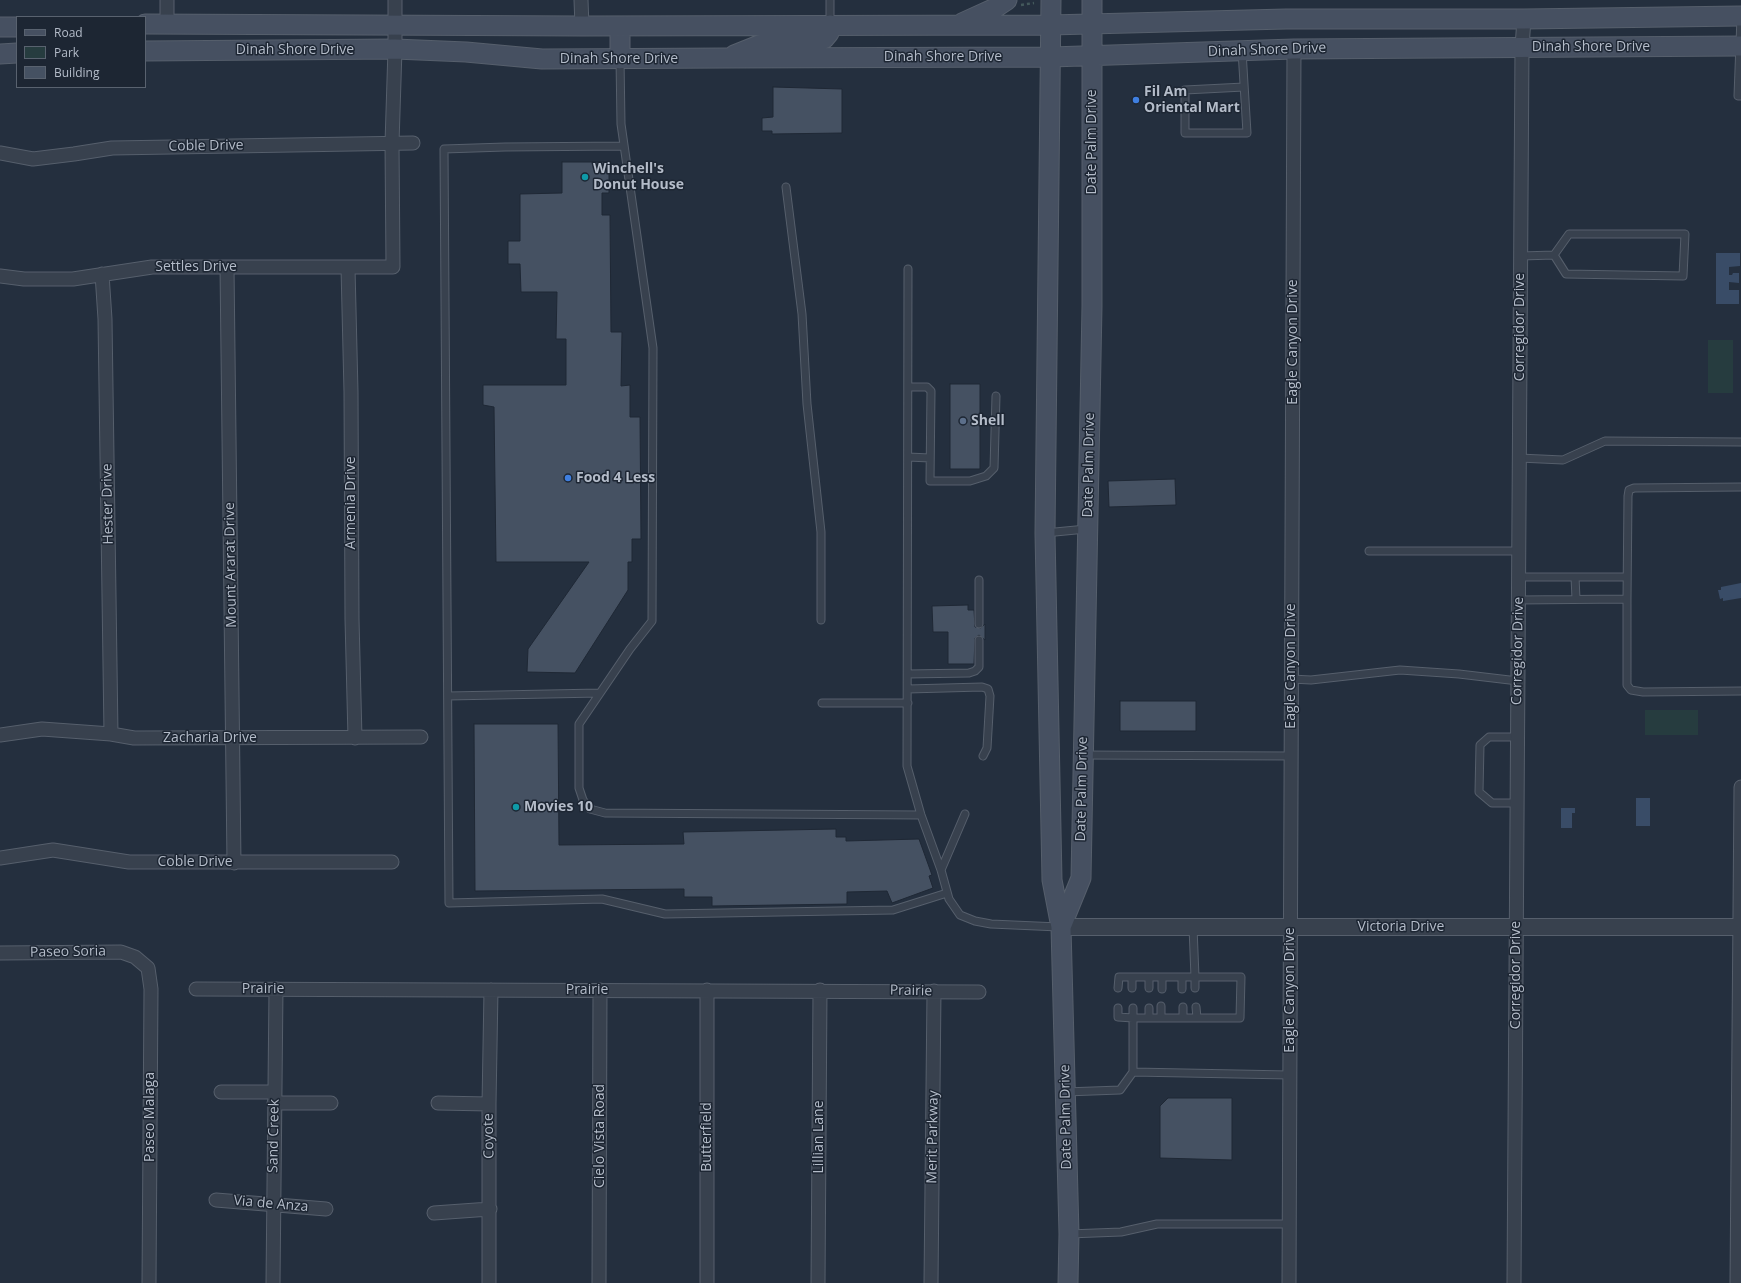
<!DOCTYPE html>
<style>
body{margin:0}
#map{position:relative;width:1741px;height:1283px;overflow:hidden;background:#242f3e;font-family:"Open Sans",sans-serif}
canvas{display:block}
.legend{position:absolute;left:16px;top:16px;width:130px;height:72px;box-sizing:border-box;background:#1d2633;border:1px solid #59626f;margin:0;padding:5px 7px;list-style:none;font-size:12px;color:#b4bcc9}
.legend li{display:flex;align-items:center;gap:8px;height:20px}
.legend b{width:20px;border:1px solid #59626f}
</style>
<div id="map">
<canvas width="1741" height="1283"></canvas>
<ul class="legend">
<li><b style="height:5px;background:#465061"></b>Road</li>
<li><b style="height:11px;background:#263c3f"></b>Park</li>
<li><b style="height:11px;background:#455162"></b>Building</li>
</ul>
</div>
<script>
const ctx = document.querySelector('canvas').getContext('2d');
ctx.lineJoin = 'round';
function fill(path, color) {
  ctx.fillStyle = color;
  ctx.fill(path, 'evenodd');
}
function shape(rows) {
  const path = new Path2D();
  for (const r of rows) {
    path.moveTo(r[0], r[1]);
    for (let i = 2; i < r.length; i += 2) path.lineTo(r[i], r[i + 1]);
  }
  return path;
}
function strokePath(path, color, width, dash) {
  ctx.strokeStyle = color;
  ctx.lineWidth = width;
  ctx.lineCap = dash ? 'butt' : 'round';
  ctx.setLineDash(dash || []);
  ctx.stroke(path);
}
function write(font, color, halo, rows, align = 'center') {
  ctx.font = font + ' "Open Sans",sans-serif';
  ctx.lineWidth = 3;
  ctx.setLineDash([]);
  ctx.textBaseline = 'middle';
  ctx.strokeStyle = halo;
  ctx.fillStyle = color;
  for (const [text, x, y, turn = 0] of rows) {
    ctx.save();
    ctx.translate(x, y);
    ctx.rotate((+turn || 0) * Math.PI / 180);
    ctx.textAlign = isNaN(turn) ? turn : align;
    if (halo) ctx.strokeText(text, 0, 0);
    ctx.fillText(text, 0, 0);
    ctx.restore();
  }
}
fill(shape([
 [1708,340,1733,340,1733,393,1708,393],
 [1645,710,1698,710,1698,735,1645,735]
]), '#263c3f');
fill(shape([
 [1716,253,1740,253,1740,266,1729,267,1729,275,1732,275,1733,273,1739,273,1739,283,1729,282,1729,290,1739,290,1739,304,1716,304],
 [1741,583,1741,598,1723,601,1723,598,1720,599,1718,590,1721,590,1721,587],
 [1636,798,1650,798,1650,826,1636,826],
 [1561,808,1575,808,1575,813,1572,813,1572,828,1561,828]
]), '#394c67');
const building = shape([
 [773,87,842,89,842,133,772,134,772,131,762,131,762,118,773,117,773,87],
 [562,162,609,162,609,193,602,193,602,215,610,215,611,332,622,332,621,386,630,385,630,417,640,417,641,539,632,539,632,562,628,562,628,590,575,673,527,672,528,649,589,562,496,562,494,407,483,405,483,385,566,385,566,339,556,339,557,292,521,292,520,264,508,264,508,241,520,241,520,194,562,193,562,162],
 [950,384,980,384,980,469,950,469,950,384],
 [1175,479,1176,505,1109,507,1108,481,1175,479],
 [968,605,968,610,974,610,975,627,981,628,985,624,985,640,979,635,975,638,974,664,948,664,948,632,933,632,932,606,968,605],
 [1120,701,1196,701,1196,731,1120,731,1120,701],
 [474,724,558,724,559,845,684,844,683,832,836,829,836,837,846,837,846,841,919,839,932,875,929,876,933,888,892,903,887,891,847,892,847,904,712,906,712,897,684,897,684,889,475,891,474,724],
 [1168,1098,1232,1098,1232,1160,1160,1158,1160,1106,1168,1098]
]);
fill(building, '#455162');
strokePath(building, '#1f2835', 1);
const service = shape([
 [1741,17,1738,96,1741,96],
 [830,25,830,0],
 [1242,51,1247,133,1185,133,1185,90,1244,87],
 [620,59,621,124,653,348,652,621,630,649,579,724,579,788,583,800,590,809,605,813,921,815],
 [624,146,505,147,444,149,449,903,602,899,665,914,893,910,947,893],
 [786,187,802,314,807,404,821,532,821,620],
 [1521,256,1554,255,1566,274,1683,276,1685,234,1569,234,1554,255],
 [908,269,907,766,921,815,941,870,949,899,960,915,975,921,991,924,1059,927],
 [908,387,927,387,931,391,930,481,970,481,986,476,994,468,996,396],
 [908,457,930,458],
 [1519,458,1563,460,1605,441,1741,442],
 [1741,487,1634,488,1629,490,1628,496,1627,599,1627,685,1631,690,1643,692,1741,691],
 [1045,533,1086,529],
 [1369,551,1519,551],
 [1519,577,1627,577],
 [1575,577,1576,599],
 [1518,600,1627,599],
 [979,624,979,580],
 [908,674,969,673,975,671,979,667,979,640],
 [1291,679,1311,680,1400,670,1459,674,1518,681],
 [908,689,982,687,988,689,990,696,987,748,983,756],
 [448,696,599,693],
 [822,703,908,703],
 [1517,737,1489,737,1480,745,1479,792,1492,803,1517,803],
 [1083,755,1291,756],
 [941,870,965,814],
 [1132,977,1132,988],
 [1149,977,1149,988],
 [1182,977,1182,989],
 [1118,988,1119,977,1195,977,1195,988],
 [1162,989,1162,977],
 [1183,1007,1183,1018],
 [1196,1007,1197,1018],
 [1118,1008,1118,1017,1133,1018,1133,1008],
 [1149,1008,1149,1018],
 [1161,1018,1161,1006],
 [1133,1072,1133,1018,1240,1018,1241,977,1195,977,1193,927],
 [1065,1092,1120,1090,1133,1072,1289,1075],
 [1069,1234,1121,1232,1157,1224,1289,1224]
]);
const minor = shape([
 [167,0,167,23],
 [581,0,582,26],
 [0,153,33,159,74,154,112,148,413,143],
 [227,267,234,863],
 [348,268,351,392,352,619,355,738],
 [102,274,105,319,111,734],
 [0,276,24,279,73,279,152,267,393,267,392,143,395,49,395,0],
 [0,735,42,729,111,734,134,738,421,737],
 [0,858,53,850,129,862,392,862],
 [0,953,121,952,135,957,148,968,151,989,149,1283],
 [196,989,979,992],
 [707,990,707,1283],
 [221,1092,275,1092],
 [274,1103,331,1103],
 [438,1103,489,1104],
 [216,1200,326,1209],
 [434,1213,490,1209],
 [273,1283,276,989],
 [489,1283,489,1104,491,990],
 [599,1283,600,990],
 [818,1283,820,990],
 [931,1283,934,991],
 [1289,1283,1294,49],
 [1514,1283,1522,47,1524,19],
 [1737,1283,1741,787]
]);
const tertiary = shape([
 [1061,927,1741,927]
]);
const secondary = shape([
 [1051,0,1045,533,1052,880,1061,927,1069,1234,1068,1283],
 [962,23,995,8,1007,0],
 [145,24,582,26,1050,25,1286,19,1524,19,1741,16],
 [620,26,620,59],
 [0,27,17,27],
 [145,51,395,49,466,52,542,59,726,58,1051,57,1294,49,1741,46],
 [0,54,17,53],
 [734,55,759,45,824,39,829,33,830,25],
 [1061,927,1081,878,1092,306,1092,0]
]);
strokePath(service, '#565f6c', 9);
strokePath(minor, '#565f6c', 15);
strokePath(tertiary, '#565f6c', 18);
strokePath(secondary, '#565f6c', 21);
strokePath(shape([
 [1021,5,1034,3]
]), '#44595c', 2.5, [3, 3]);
strokePath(service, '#38414e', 7);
strokePath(minor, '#38414e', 13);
strokePath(tertiary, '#38414e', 16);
strokePath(secondary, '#465061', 19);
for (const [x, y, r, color] of [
 [1136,100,4,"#3f7fe0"],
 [585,177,4,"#0f9aa8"],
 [963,421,4,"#5c6f8a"],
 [568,478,4,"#3f7fe0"],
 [516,807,4,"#0f9aa8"]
]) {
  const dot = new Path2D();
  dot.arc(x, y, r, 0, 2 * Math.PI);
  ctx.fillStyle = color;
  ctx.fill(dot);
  strokePath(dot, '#1d2633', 1.5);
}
write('14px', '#b4bcc9', '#1d2633', [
 ["Dinah Shore Drive",1591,47],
 ["Dinah Shore Drive",295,50],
 ["Dinah Shore Drive",1267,50,-2],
 ["Dinah Shore Drive",943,57],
 ["Dinah Shore Drive",619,59],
 ["Date Palm Drive",1092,142,-90],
 ["Coble Drive",206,146,-1],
 ["Settles Drive",196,267],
 ["Corregidor Drive",1520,327,-90],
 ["Eagle Canyon Drive",1293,342,-90],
 ["Date Palm Drive",1089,465,-89],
 ["Armenia Drive",351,503,-90],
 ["Hester Drive",108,504,-91],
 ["Mount Ararat Drive",231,565,-91],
 ["Corregidor Drive",1518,651,-89],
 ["Eagle Canyon Drive",1291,666,-90],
 ["Zacharia Drive",210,738],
 ["Date Palm Drive",1082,789,-89],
 ["Coble Drive",195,862],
 ["Victoria Drive",1401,927],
 ["Paseo Soria",68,952,-1],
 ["Corregidor Drive",1516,975,-90],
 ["Prairie",263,989],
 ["Prairie",587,990],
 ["Eagle Canyon Drive",1290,990,-90],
 ["Prairie",911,991,1],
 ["Paseo Malaga",150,1117,-90],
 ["Date Palm Drive",1066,1117,-91],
 ["Sand Creek",274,1136,-89],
 ["Coyote",489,1136,-91],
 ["Cielo Vista Road",600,1136,-90],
 ["Butterfield",707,1137,-90],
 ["Lillian Lane",819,1137,-90],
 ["Merit Parkway",933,1137,-89],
 ["Via de Anza",271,1204,5]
]);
write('bold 14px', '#b4bcc9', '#1d2633', [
 ["Fil Am",1144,92],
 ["Oriental Mart",1144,108],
 ["Winchell's",593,169],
 ["Donut House",593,185],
 ["Shell",971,421],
 ["Food 4 Less",576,478],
 ["Movies 10",524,807]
], 'left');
</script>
